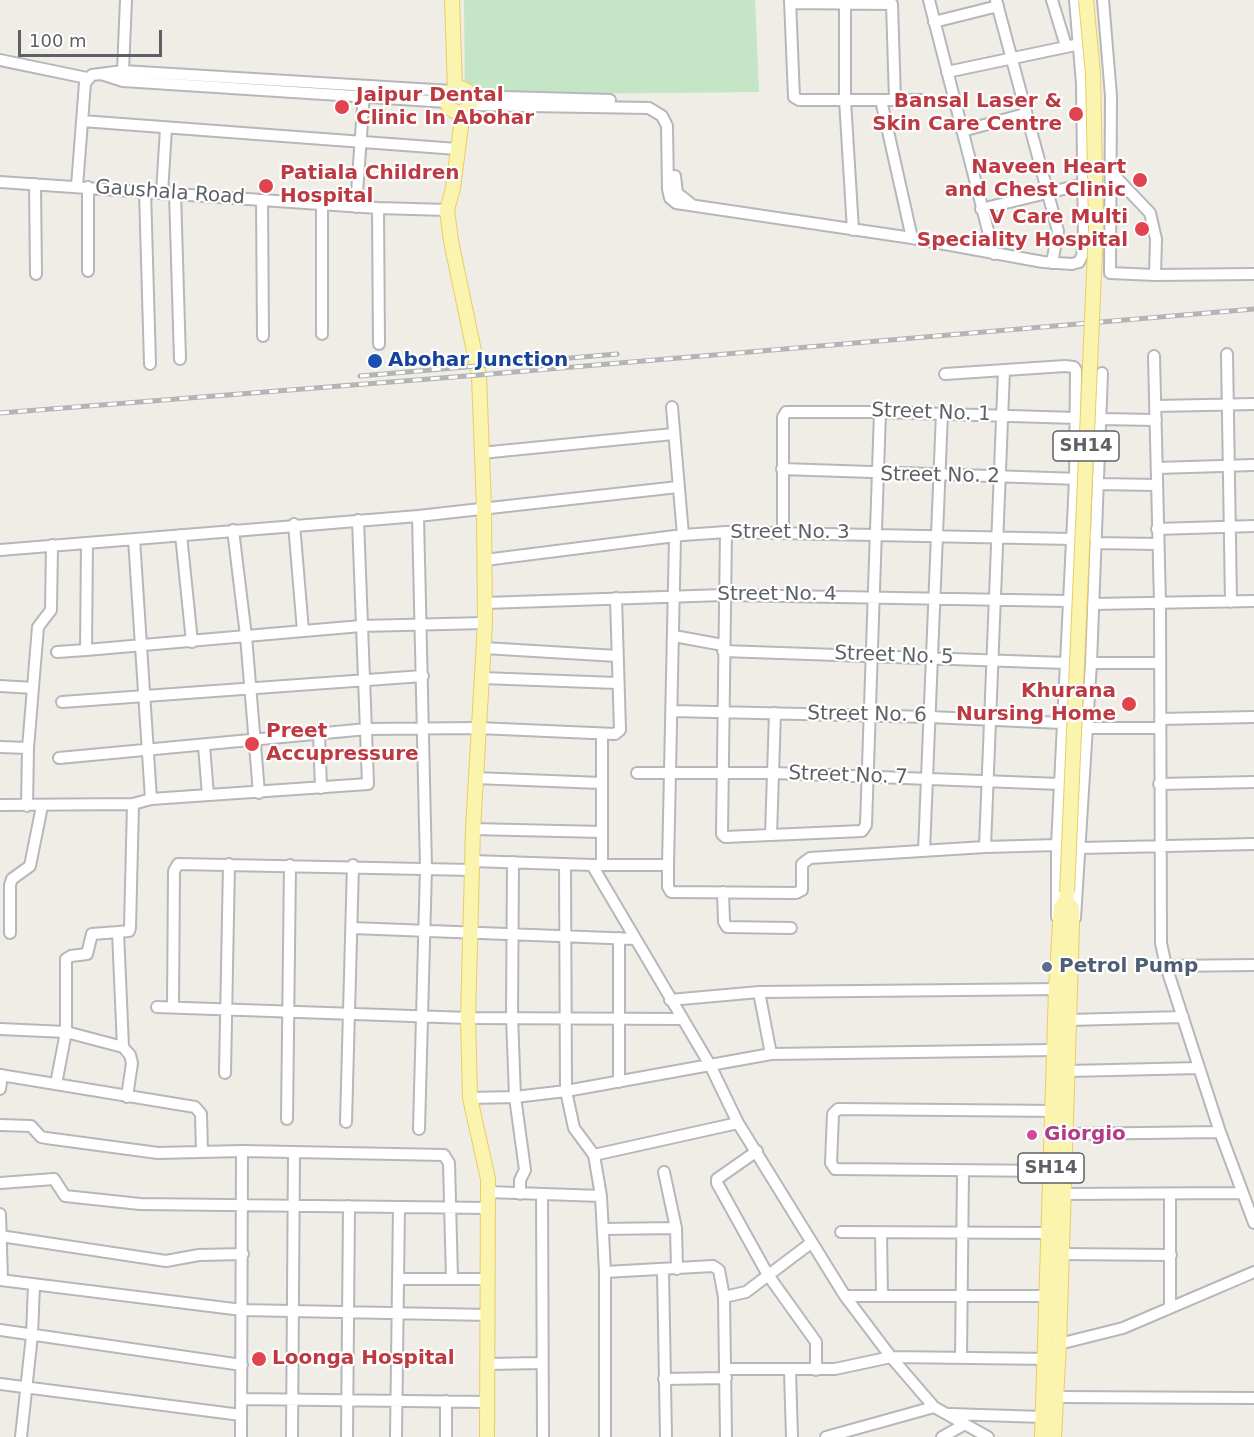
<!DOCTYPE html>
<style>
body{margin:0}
#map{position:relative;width:1254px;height:1437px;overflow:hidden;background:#efede6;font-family:"DejaVu Sans",sans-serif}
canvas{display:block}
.scale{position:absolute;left:18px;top:30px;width:144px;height:27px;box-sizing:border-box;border:3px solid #5d6065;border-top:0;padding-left:8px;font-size:18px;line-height:21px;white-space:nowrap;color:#5d6065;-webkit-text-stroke:4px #fff;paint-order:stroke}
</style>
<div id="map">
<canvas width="1254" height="1437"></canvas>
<div class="scale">100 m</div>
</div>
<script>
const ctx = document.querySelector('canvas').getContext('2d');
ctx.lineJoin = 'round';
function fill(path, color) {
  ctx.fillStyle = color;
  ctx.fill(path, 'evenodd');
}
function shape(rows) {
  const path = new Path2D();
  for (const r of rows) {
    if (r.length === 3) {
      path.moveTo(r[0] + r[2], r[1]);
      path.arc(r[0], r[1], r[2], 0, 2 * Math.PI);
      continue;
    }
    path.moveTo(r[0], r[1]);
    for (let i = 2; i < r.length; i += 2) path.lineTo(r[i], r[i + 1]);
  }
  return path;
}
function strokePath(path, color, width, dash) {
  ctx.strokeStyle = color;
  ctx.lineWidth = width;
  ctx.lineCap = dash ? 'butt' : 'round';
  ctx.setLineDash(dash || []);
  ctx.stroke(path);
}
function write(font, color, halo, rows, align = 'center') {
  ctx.font = font + ' "DejaVu Sans",sans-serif';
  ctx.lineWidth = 4.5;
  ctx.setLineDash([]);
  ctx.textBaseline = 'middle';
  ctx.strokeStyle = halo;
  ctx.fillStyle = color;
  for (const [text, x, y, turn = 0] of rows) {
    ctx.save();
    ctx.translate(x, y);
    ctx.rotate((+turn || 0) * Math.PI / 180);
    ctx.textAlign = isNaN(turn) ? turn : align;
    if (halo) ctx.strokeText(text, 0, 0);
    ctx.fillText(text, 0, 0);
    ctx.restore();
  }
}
fill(shape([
 [464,0,755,0,759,92,465,95]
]), '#c4e5c6');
const minor = shape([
 [790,0,794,97,799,100,921,100],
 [845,0,845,100,853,230],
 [929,0,994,254],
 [996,0,1058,231,1052,263],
 [1052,0,1066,46],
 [1103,0,1111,96,1110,273,1155,275,1254,274],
 [790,3,892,4,895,100],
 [934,22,998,6],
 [0,60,87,78],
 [123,71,126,0],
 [947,72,1080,44],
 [101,74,123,81,447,102],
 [470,96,610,100],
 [881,100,912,238],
 [469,105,649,108,662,116,667,126,668,189,670,198,676,203,912,238,1043,262,1072,264,1079,262,1082,256,1084,242,1082,84,1075,0],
 [82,121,457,149],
 [962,131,1025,114],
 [1111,172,1150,213,1156,239,1155,275],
 [675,176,677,193,691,204],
 [0,182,378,208,447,210],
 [35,184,36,274],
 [77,186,85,83,92,75,123,71,451,91],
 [88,187,88,271],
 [145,191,150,364],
 [162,193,166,128],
 [175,193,180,359],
 [262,200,263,336],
 [322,204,322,334],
 [356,207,364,93],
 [378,208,379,344],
 [981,209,1084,184],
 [1227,354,1231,602],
 [1154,356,1160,603,1161,943,1166,966,1220,1132,1254,1223],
 [945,374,1065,366,1074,367,1076,370,1075,480,1057,845,1057,917],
 [1156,406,1254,404],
 [672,407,683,535],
 [1100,419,1156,420],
 [481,453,673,434],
 [1157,468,1254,465],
 [782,469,1080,479],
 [1098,484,1157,485],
 [418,516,426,868,419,1129],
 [294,524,303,631],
 [1157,529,1254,526],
 [233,530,246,636,259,793],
 [726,532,722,834,725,837,862,831,866,825,880,412],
 [783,532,783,417,786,412,880,412,1076,418],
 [181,535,192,642],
 [134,539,151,799],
 [87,543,86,650,361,626,485,623],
 [1096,543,1158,544],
 [0,550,418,516,678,487],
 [485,560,683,535,726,532,1072,539,1096,534],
 [485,603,724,595,1068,601],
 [1093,604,1254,601],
 [674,636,723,645],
 [484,648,617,656],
 [723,651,1065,663],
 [57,652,86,650],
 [1091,663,1160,663],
 [482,678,617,683],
 [0,686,33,688],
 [62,702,423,676],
 [672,711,930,717,1062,723],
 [1160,719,1254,717],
 [1088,728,1160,728],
 [319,734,321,788],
 [204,746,208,795],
 [0,747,28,748],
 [59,758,367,729,478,728,615,734,620,730,616,598],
 [637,773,774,773,1060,784],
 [475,778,601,783],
 [1159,784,1254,782],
 [133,804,151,799,368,784,358,520],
 [0,805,133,804,130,928,129,931,118,932,123,1047,130,1055,132,1063,127,1097],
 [27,806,28,748,38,627,51,610,52,545],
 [473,829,602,832],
 [771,835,775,713],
 [985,847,1004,370],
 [1080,848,1254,844],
 [924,851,942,413],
 [472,861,592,865,710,1065,738,1123,845,1296,891,1357,934,1407,988,1437],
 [513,862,512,1016,515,1097,525,1170,520,1180,520,1194],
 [565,864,566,1091,574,1128,594,1155,601,1196,605,1272,605,1437],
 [592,865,668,865,675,537],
 [602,865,602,735],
 [668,865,668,887,671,892,796,893,802,890,802,864,810,858,985,847,1057,845],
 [723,892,724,922,727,927,791,928],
 [1075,918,1091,663,1102,373],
 [352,928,635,939],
 [10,933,10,885,12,879,30,866,42,806],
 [619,938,619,1082],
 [1166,966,1254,965],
 [759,992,771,1054],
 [670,1000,759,992,1062,989],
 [157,1007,468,1018,680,1019],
 [173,1007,174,871,178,864,472,870],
 [1068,1020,1183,1017],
 [0,1029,66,1032,123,1047],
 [1068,1071,1199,1068],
 [225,1073,229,864],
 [0,1075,195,1107,201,1114,202,1152],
 [56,1084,66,1032,66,959,71,956,87,954,92,934,118,932],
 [0,1089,2,1075],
 [470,1098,515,1097,566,1091,771,1054,1054,1050],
 [287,1119,290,865],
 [346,1122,353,865],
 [0,1125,31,1126,41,1137,46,1138,158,1153,242,1151,444,1155,449,1163,452,1279],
 [1066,1134,1220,1132],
 [757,1151,717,1179,717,1183,768,1275,816,1342,816,1370],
 [594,1155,738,1123],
 [1055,1171,835,1169,831,1163,833,1114,838,1109,1060,1111],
 [0,1183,54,1179,65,1196,140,1204,488,1208],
 [488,1192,601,1196],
 [542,1194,543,1437],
 [1064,1194,1242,1193],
 [0,1214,2,1280],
 [676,1228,677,1269],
 [603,1229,676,1228,664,1172],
 [841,1232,1053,1233],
 [881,1233,882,1295],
 [0,1236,166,1261,199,1255,243,1254],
 [1062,1254,1171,1255],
 [663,1270,666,1437],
 [605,1272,713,1266,719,1270,724,1297,746,1292,811,1243],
 [398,1279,488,1279],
 [0,1280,242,1310,488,1315],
 [845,1296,1052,1296],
 [724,1297,726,1437],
 [1170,1308,1170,1194],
 [0,1330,242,1365],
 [1059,1344,1123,1328,1254,1272],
 [961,1357,963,1171],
 [487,1364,541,1363],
 [726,1369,835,1369,891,1357,1052,1359],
 [790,1371,792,1437],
 [664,1379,726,1378],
 [0,1384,241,1415],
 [1057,1397,1254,1398],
 [242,1399,487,1402],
 [446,1401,446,1437],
 [950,1414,1043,1417],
 [21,1437,32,1335,34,1285],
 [241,1437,242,1151],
 [292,1437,294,1152],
 [347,1437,349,1206],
 [396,1437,399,1207],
 [826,1437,934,1407],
 [942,1437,965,1424]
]);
const major = shape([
 [452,0,455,89],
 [459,100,12],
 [463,111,453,188,447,210,451,241,479,375,484,509,485,623,473,829,468,1018,470,1098,488,1179,487,1437],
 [1042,1437,1056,989,1061,907,1066,901,1067,892],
 [1054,1437,1059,1344,1072,926,1072,908,1066,901]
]);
strokePath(minor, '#b6b7bc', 14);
strokePath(major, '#eacd63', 16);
strokePath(minor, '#fff', 10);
strokePath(major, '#fbf4af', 14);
const rail = shape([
 [360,376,617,354],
 [0,413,479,375,1254,309]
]);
strokePath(rail, '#b4b4b5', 5);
strokePath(rail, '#fff', 3, [9]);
const majorBridge = shape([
 [1067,892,1096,227,1093,74,1086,0]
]);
strokePath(majorBridge, '#eacd63', 16, []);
strokePath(majorBridge, '#fbf4af', 14);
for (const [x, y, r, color] of [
 [342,107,8,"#e0444e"],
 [1076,114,8,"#e0444e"],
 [1140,180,8,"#e0444e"],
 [266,186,8,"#e0444e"],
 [1142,229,8,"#e0444e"],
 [375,361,8,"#1a4fb4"],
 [1129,704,8,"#e0444e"],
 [252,744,8,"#e0444e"],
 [1047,967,6,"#5c6f8a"],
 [1032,1135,6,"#d1479c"],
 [259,1359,8,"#e0444e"]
]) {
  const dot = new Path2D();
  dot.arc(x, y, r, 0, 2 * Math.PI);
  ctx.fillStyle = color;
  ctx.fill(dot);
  strokePath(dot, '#fff', 2);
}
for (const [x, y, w] of [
 [1086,446,66],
 [1051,1168,66]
]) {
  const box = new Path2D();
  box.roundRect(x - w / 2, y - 15, w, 30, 4.5);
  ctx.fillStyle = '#fff';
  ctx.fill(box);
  strokePath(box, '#5d6065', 1.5);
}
write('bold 18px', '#5d6065', null, [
 ["SH14",1086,446],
 ["SH14",1051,1168]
]);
write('bold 20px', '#be3a42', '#fff', [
 ["Jaipur Dental",356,96],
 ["Clinic In Abohar",356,119],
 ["Bansal Laser &",1062,102,"right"],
 ["Skin Care Centre",1062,125,"right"],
 ["Naveen Heart",1126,168,"right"],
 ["and Chest Clinic",1126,191,"right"],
 ["Patiala Children",280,174],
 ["Hospital",280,197],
 ["V Care Multi",1128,218,"right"],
 ["Speciality Hospital",1128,241,"right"],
 ["Khurana",1116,692,"right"],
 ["Nursing Home",1116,715,"right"],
 ["Preet",266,732],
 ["Accupressure",266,755],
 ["Loonga Hospital",272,1359]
], 'left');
write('20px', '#5d6065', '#fff', [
 ["Gaushala Road",170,193,4],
 ["Street No. 1",931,413,2],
 ["Street No. 2",940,476,1],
 ["Street No. 3",790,533],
 ["Street No. 4",777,595],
 ["Street No. 5",894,656,2],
 ["Street No. 6",867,715,1],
 ["Street No. 7",848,776,2]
]);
write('bold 20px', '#164399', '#fff', [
 ["Abohar Junction",388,361]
], 'left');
write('bold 20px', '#4e5e75', '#fff', [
 ["Petrol Pump",1059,967]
], 'left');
write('bold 20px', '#b23c85', '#fff', [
 ["Giorgio",1044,1135]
], 'left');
</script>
